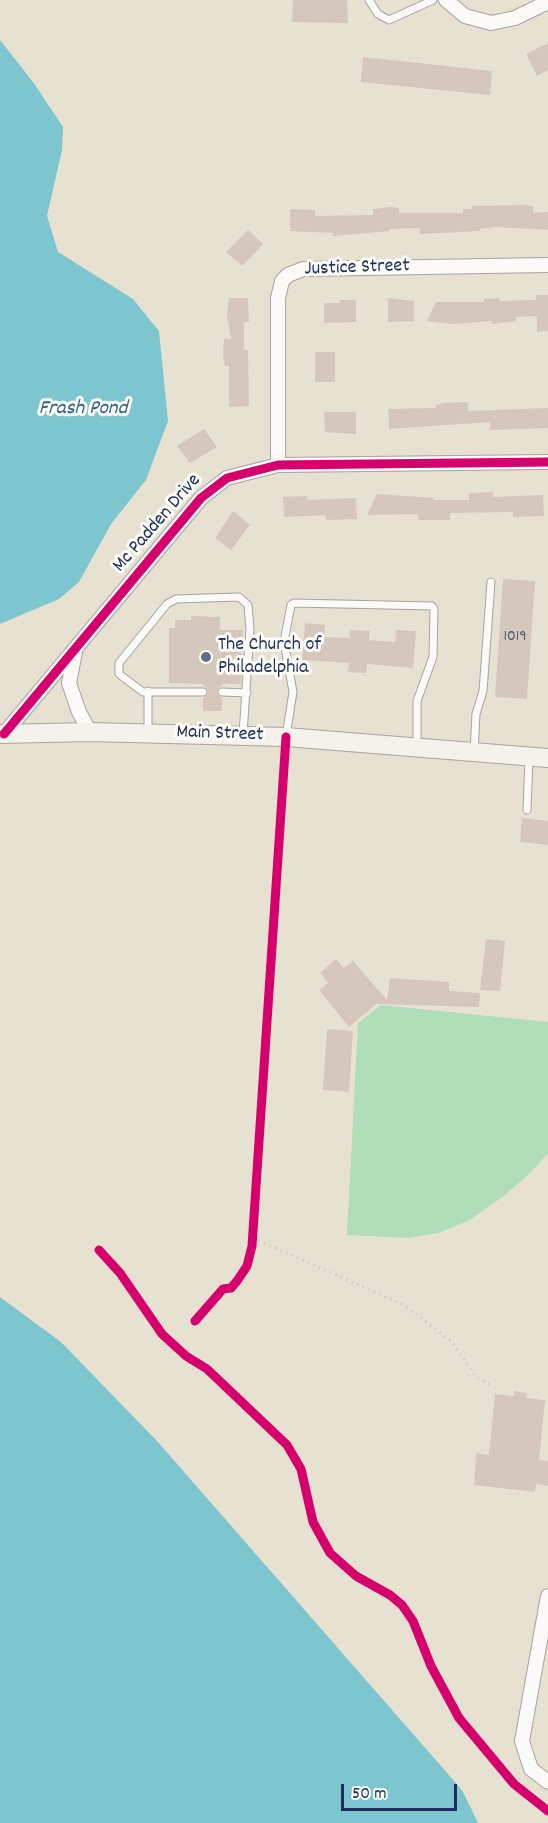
<!DOCTYPE html>
<style>
body{margin:0}
#map{position:relative;width:548px;height:1823px;overflow:hidden;background:#e7e1d2;font-family:Dekko,sans-serif}
canvas{display:block}
.scale{position:absolute;left:341px;top:1784px;width:116px;height:27px;box-sizing:border-box;border:3px solid #1b2f5e;border-top:0;padding-left:8px;font-size:18px;line-height:21px;white-space:nowrap;color:#1b2f5e;-webkit-text-stroke:4px #fdfcf7;paint-order:stroke}
</style>
<div id="map">
<canvas width="548" height="1823"></canvas>
<div class="scale">50 m</div>
</div>
<script>
const ctx = document.querySelector('canvas').getContext('2d');
ctx.lineJoin = 'round';
function fill(path, color) {
  ctx.fillStyle = color;
  ctx.fill(path, 'evenodd');
}
function shape(rows) {
  const path = new Path2D();
  for (const r of rows) {
    path.moveTo(r[0], r[1]);
    for (let i = 2; i < r.length; i += 2) path.lineTo(r[i], r[i + 1]);
  }
  return path;
}
function strokePath(path, color, width, dash) {
  ctx.strokeStyle = color;
  ctx.lineWidth = width;
  ctx.lineCap = dash ? 'butt' : 'round';
  ctx.setLineDash(dash || []);
  ctx.stroke(path);
}
function write(font, color, halo, rows, align = 'center') {
  ctx.font = font + ' Dekko,sans-serif';
  ctx.lineWidth = 6;
  ctx.setLineDash([]);
  ctx.textBaseline = 'middle';
  ctx.strokeStyle = halo;
  ctx.fillStyle = color;
  for (const [text, x, y, turn = 0] of rows) {
    ctx.save();
    ctx.translate(x, y);
    ctx.rotate((+turn || 0) * Math.PI / 180);
    ctx.textAlign = isNaN(turn) ? turn : align;
    if (halo) ctx.strokeText(text, 0, 0);
    ctx.fillText(text, 0, 0);
    ctx.restore();
  }
}
fill(shape([
 [381,1005,548,1022,548,1153,530,1173,505,1195,470,1220,438,1233,408,1238,347,1235,358,1023]
]), '#afdeb8');
fill(shape([
 [0,40,33,82,63,127,62,150,47,216,58,252,133,299,159,331,168,421,146,480,111,524,79,582,59,599,0,624],
 [0,1297,61,1342,157,1441,462,1790,478,1823,0,1823]
]), '#7ec6cf');
fill(shape([
 [293,0,347,0,348,23,292,22],
 [548,43,548,70,537,76,526,54],
 [363,57,492,71,490,95,361,82],
 [525,205,533,206,533,213,548,212,548,230,495,227,480,229,480,231,420,234,420,228,389,229,390,231,333,236,333,233,290,231,290,209,315,210,315,216,373,215,373,209,391,207,399,208,399,213,463,213,463,209,472,209,472,206],
 [248,230,263,244,242,266,226,252],
 [536,295,548,295,548,331,537,332,537,316,516,317,516,321,502,323,492,324,492,321,453,324,427,321,436,302,484,302,484,299,499,298,500,301,536,300],
 [229,298,248,298,249,322,244,322,244,350,248,350,249,406,229,407,229,366,225,366,223,356,224,339,231,339,227,315],
 [388,298,414,301,414,321,388,322],
 [340,300,356,300,356,322,324,323,324,303,340,303],
 [315,352,335,352,335,382,315,382],
 [468,402,468,411,548,408,548,428,490,430,490,422,389,429,388,409,436,408,436,405,445,403],
 [324,412,356,412,356,434,325,432],
 [204,429,217,447,190,463,177,446],
 [493,492,493,497,543,495,544,516,513,517,513,512,450,513,450,520,418,520,418,514,367,515,377,494,434,498,434,500,469,500,469,493],
 [307,496,307,500,356,498,357,519,326,520,326,515,284,517,283,497],
 [233,511,250,525,231,550,215,538],
 [503,579,535,581,527,699,495,697],
 [191,616,220,617,220,630,243,630,241,684,223,684,218,689,217,694,222,698,222,711,203,711,203,698,209,693,203,684,169,683,169,628,175,628,175,620,191,620],
 [305,623,325,625,324,637,350,638,350,630,370,631,369,640,395,642,396,630,416,631,413,668,367,664,366,673,348,672,349,663,302,660],
 [522,818,548,821,548,845,520,842],
 [486,939,505,941,500,991,480,990],
 [336,959,344,968,353,961,387,1000,390,978,449,982,449,991,480,993,479,1007,376,1004,349,1027,319,990,328,983,320,973],
 [327,1029,353,1031,349,1092,323,1090],
 [514,1391,527,1393,526,1398,545,1400,539,1460,548,1461,548,1486,536,1484,535,1492,474,1485,476,1453,489,1455,495,1394,514,1396]
]), '#d6c7bd');
const service = shape([
 [369,0,378,14,389,20,433,0],
 [148,691,148,733],
 [203,692,143,692,119,674,119,663,167,604,176,599,239,597,248,605,250,630,243,734],
 [222,692,247,693],
 [286,736,293,692,284,642,291,605,294,603,432,606,434,609,433,657,417,701,417,747],
 [474,752,476,714,483,691,491,582],
 [527,810,529,758]
]);
const minor = shape([
 [446,0,465,16,491,23,515,18,548,2],
 [278,465,278,298,282,281,288,275,303,269,548,265],
 [75,652,69,683,79,712,90,732],
 [4,734,201,498,227,478,278,465,548,462],
 [548,1596,522,1741,531,1769,548,1782]
]);
const secondary = shape([
 [0,734,90,732,286,737,548,758]
]);
strokePath(service, '#a5a4a2', 9);
strokePath(minor, '#a5a4a2', 16);
strokePath(secondary, '#a5a4a2', 20);
strokePath(shape([
 [253,1238,404,1305,451,1341,475,1376,492,1386]
]), '#cbcbca', 3, [1.5, 4.5]);
strokePath(service, '#fbfaf8', 7);
strokePath(minor, '#fbfaf8', 14);
strokePath(secondary, '#f5f1eb', 18);
strokePath(shape([
 [4,734,201,498,227,478,278,465,548,462],
 [99,1250,120,1273,162,1334,186,1356,207,1369,287,1445,301,1469,313,1522,330,1553,356,1576,390,1595,402,1605,413,1621,431,1666,459,1718,514,1784,548,1811],
 [195,1321,223,1289,231,1288,237,1281,247,1266,252,1246,286,737]
]), '#d6006c', 9);
for (const [x, y, r, color] of [
 [206,657,6,"#626d87"]
]) {
  const dot = new Path2D();
  dot.arc(x, y, r, 0, 2 * Math.PI);
  ctx.fillStyle = color;
  ctx.fill(dot);
  strokePath(dot, '#fdfcf7', 2);
}
write('16px', '#4a5576', null, [
 ["1019",515,638]
]);
write('20px', '#1b2f5e', '#fdfcf7', [
 ["Justice Street",357,269,-2],
 ["Mc Padden Drive",158,524,-49],
 ["Main Street",220,735,2]
]);
write('20px', '#1b2f5e', '#fdfcf7', [
 ["The Church of",218,646],
 ["Philadelphia",218,669]
], 'left');
write('italic 21px', '#2e6085', '#fdfcf7', [
 ["Frash Pond",83,410]
]);
</script>
